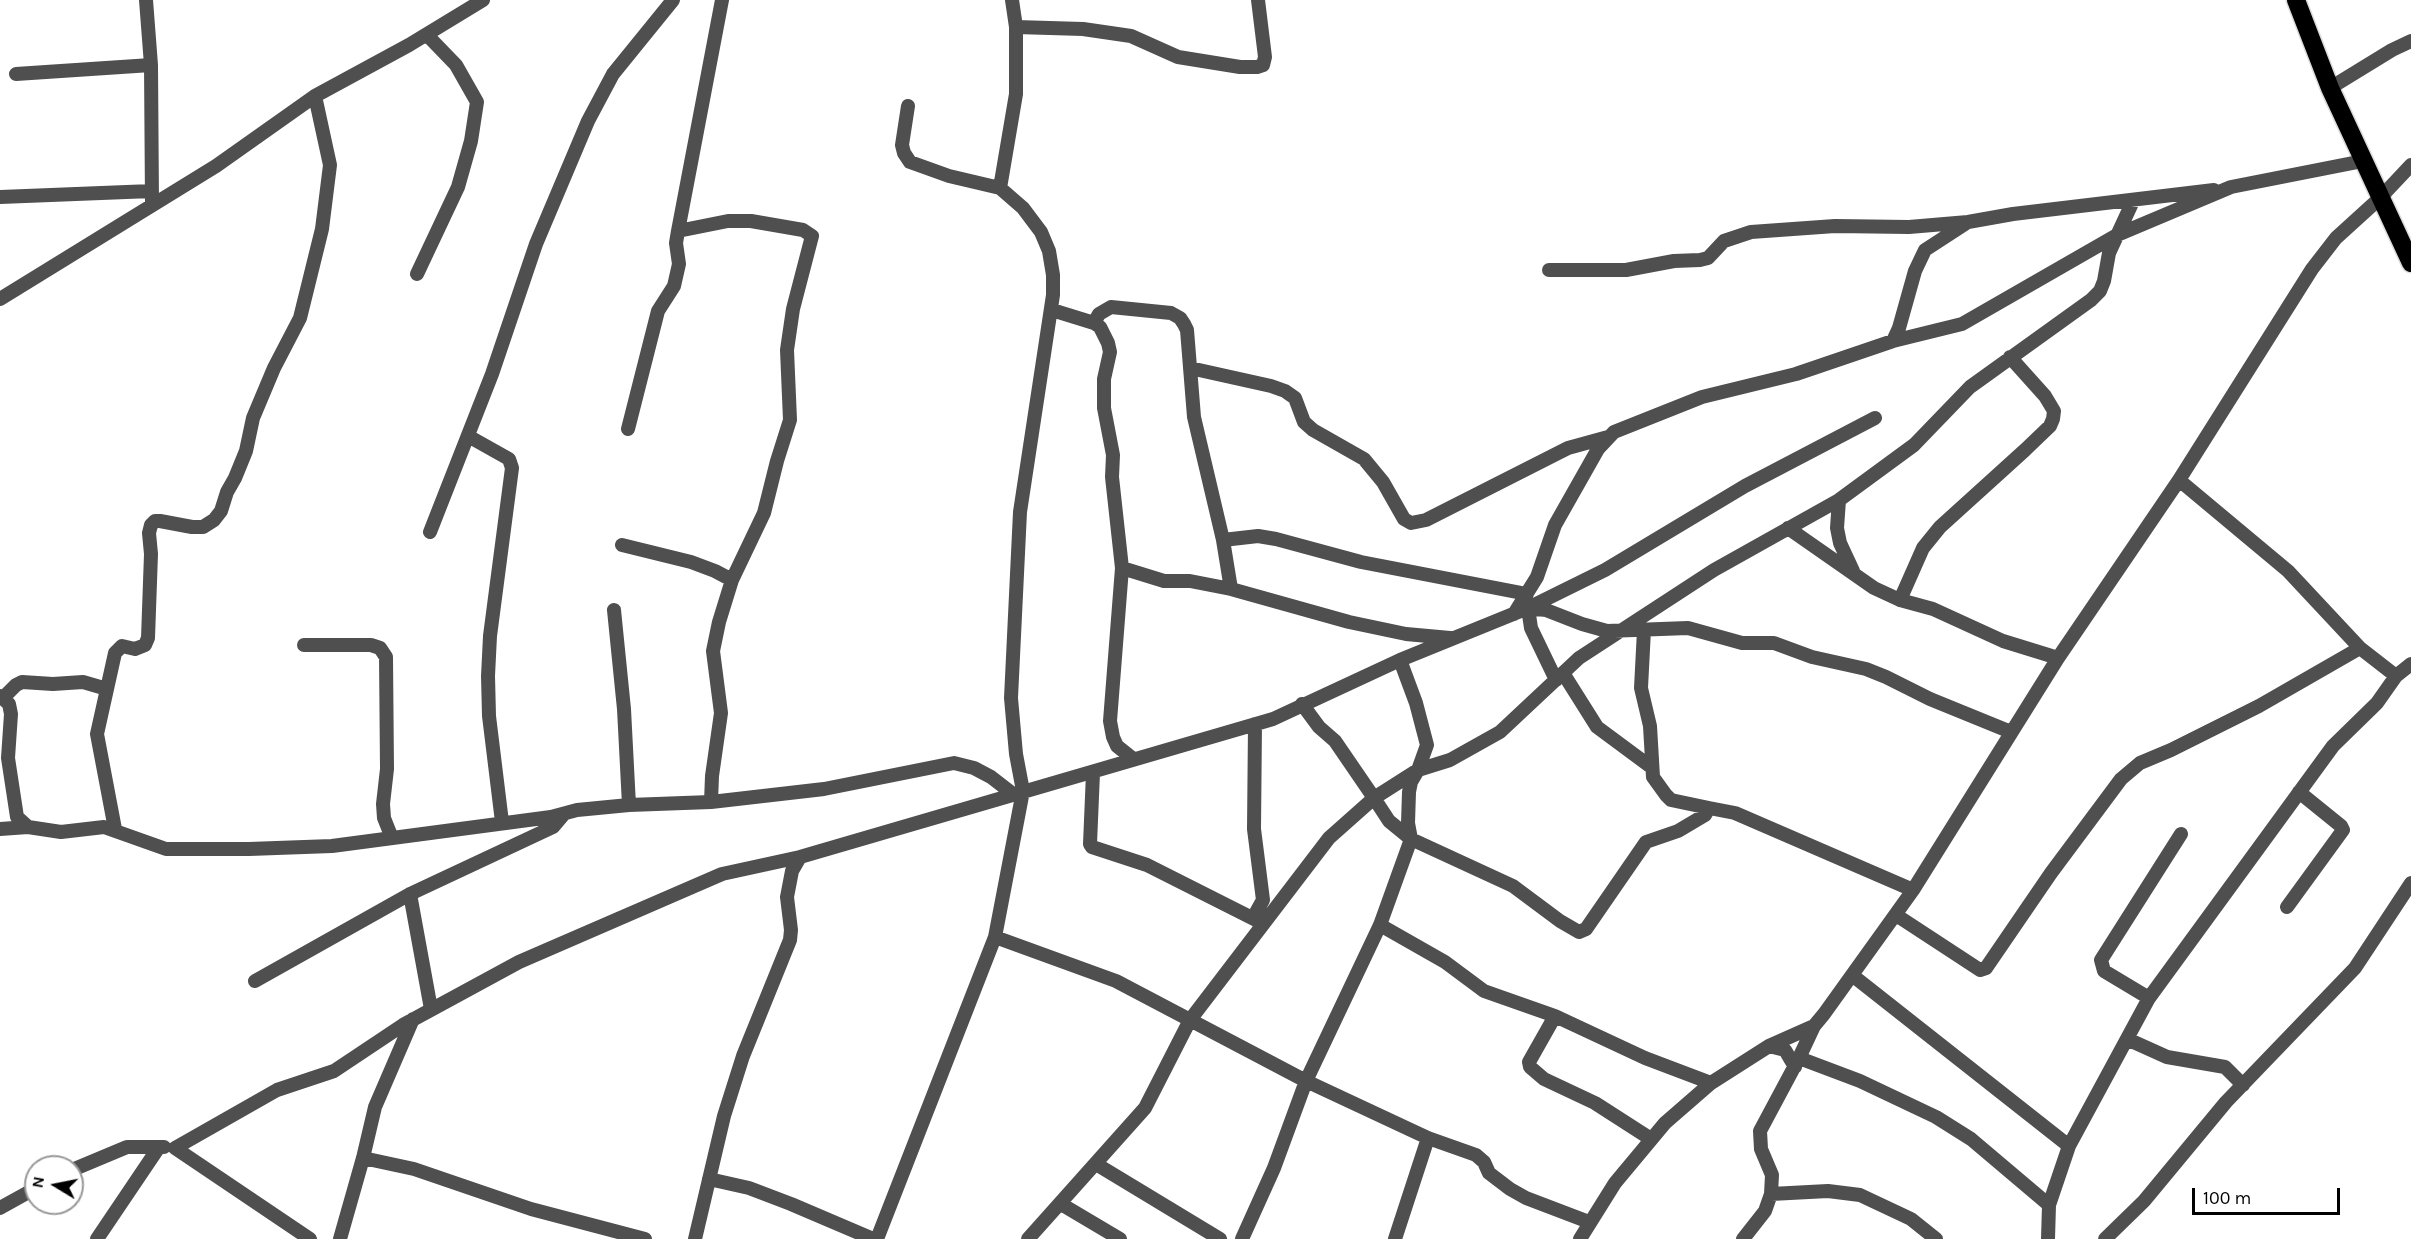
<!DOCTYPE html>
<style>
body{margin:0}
#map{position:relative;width:2411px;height:1239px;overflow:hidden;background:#fff;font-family:Karla,sans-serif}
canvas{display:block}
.north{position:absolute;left:24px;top:1155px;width:60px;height:60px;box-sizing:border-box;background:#fff;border:2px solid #999;border-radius:50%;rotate:280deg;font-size:16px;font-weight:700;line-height:24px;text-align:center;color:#000}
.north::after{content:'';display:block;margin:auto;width:21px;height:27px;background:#000;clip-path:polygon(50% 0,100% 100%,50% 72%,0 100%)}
.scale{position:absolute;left:2192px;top:1188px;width:148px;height:27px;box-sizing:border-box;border:3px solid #000;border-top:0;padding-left:8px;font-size:18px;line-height:21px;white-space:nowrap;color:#000;-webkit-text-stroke:4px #fff;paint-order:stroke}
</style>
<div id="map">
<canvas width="2411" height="1239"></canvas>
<div class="north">N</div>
<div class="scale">100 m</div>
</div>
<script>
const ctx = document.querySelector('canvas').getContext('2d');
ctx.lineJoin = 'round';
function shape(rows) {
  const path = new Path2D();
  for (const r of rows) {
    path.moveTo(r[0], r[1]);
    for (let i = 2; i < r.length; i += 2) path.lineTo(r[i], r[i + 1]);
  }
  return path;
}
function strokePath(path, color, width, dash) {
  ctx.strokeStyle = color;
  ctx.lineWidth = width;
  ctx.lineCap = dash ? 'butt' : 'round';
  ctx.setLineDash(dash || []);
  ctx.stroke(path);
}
const highway = shape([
 [2296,0,2330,88,2411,263]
]);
strokePath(highway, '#dbdbdb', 21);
strokePath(shape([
 [146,0,151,65,152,203],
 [1016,27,1083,29,1131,36,1178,57,1240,67,1257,67,1263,65,1265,57,1258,0],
 [16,74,151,65],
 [2330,88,2392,50,2411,41],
 [1000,188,1016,94,1016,27,1012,0],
 [0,197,152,191],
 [678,231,728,221,751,221,803,230,812,236,793,309,787,350,790,420,777,461,764,513,732,580,719,622,713,651,721,713,712,776,711,802],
 [1549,270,1626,270,1674,261,1700,260,1708,258,1724,241,1751,232,1835,226,1909,227,1968,222,2013,214,2214,190],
 [417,274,458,187,471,141,477,102,456,65,427,35],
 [0,299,216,166,315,96,409,45,483,0],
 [1052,310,1094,323,1100,327,1108,343,1110,352,1104,379,1104,408,1113,455,1112,477,1122,568,1110,721,1113,737,1117,746,1132,758],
 [1094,323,1099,314,1111,307,1171,313,1180,318,1184,324,1187,330,1194,417,1223,540,1231,589],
 [1893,341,1899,328,1915,271,1925,250,1965,224],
 [1190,368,1271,386,1285,391,1295,398,1304,422,1313,430,1364,459,1383,482,1404,519,1411,523,1426,520,1568,448,1608,437],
 [1875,418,1745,486,1605,570,1528,608,1546,610,1582,624,1607,631,1688,628,1742,643,1774,643,1812,657,1866,669,1886,677,1930,699,2011,732],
 [628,429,658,311,674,286,679,264,676,243,678,231,722,0],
 [468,436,509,459,512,468,490,636,488,676,489,716,502,822],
 [2179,480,2288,571,2360,648,2396,676],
 [1839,500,1837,528,1840,543,1853,571],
 [1788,528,1874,588,1900,600,1933,609,2003,641,2058,658],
 [430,532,492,374,536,244,588,121,613,74,673,0],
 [1223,540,1258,536,1276,539,1361,562,1527,594],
 [622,545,691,562,715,571,732,580],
 [1122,568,1164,581,1190,581,1231,589,1349,622,1406,634,1450,638],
 [1900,600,1923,548,1940,527,2025,450,2050,426,2053,419,2054,411,2045,396,2010,357],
 [1523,604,1528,608,1531,628,1556,680],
 [614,610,624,709,629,805],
 [1514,614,1537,577,1555,525,1598,449,1614,432,1702,397,1796,374,1893,341,1962,324,2117,235,2231,187,2363,161],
 [1644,630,1641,688,1650,726,1653,777,1666,795,1671,800,1709,808],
 [304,645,371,645,380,648,386,657,387,769,383,804,384,818,392,838],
 [1400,660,1416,703,1427,745,1418,770,1374,798,1389,821,1411,839,1513,886,1560,921,1579,932,1586,929,1646,842,1678,831,1705,815,1709,808,1735,813,1913,890],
 [1563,673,1597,727,1651,767],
 [0,696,9,704,11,714,8,758,17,817,28,827,61,832,104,827,166,849,249,849,332,846,551,817,577,810,629,805,711,802,824,789,954,763,974,768,991,777,1013,794],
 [4,697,16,685,22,682,53,684,83,682,107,689],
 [1093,773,1090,844,1092,847,1147,865,1262,923],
 [0,829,28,827],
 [115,829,97,734,115,653,122,646,135,649,145,645,148,638,151,554,149,533,151,525,155,521,160,521,192,527,203,527,214,520,221,511,227,492,235,478,246,451,253,418,274,368,300,318,322,229,330,165,315,96],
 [410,894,431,1009],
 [2287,907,2343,830,2341,826,2299,792],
 [1896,915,1980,970,1986,968,2051,873,2121,779,2140,763,2171,750,2259,706,2360,648],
 [1253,918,1263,900,1254,829,1255,724],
 [1380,925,1445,962,1484,991,1555,1016,1645,1058,1711,1083],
 [995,937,1116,981,1306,1081,1380,925,1411,839,1408,823,1409,792,1411,782,1418,770,1450,760,1500,732,1579,658,1714,570,1839,500,1914,445,1970,387,2091,300,2100,291,2104,281,2109,253,2133,201],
 [1852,975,2069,1146],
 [255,981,410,894,553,827,564,814],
 [2149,998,2104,971,2101,960,2181,834],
 [1555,1016,1529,1062,1530,1067,1544,1079,1595,1103,1651,1139],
 [2127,1039,2167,1057,2225,1067,2243,1085],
 [1769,1046,1785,1050,1795,1067],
 [1799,1058,1860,1081,1936,1117,1971,1139,2049,1205,2048,1239],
 [363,1158,414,1169,531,1209,645,1239],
 [1096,1164,1220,1239],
 [72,1170,127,1147,164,1147],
 [709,1179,749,1188,791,1204,873,1239],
 [1771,1194,1828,1191,1860,1195,1911,1219,1936,1239],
 [1061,1204,1120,1239],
 [2049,1205,2069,1146,2149,998,2333,746,2377,703,2396,676,2411,664],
 [0,1208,36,1188],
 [97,1239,159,1147],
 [310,1239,175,1148,277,1090,334,1071,403,1025,519,962,722,874,800,857,1273,719,1400,660,1528,608],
 [340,1239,363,1158,375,1107,413,1019],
 [695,1239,724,1116,743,1056,790,940,791,930,787,897,792,871,800,857],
 [877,1239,995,937,1023,791,1016,754,1011,698,1020,512,1053,295,1053,275,1049,251,1041,232,1023,208,1000,188,949,176,910,162,904,153,902,145,908,106],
 [1028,1239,1145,1108,1190,1020,1329,838,1374,798,1335,741,1319,727,1302,704],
 [1242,1239,1274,1168,1306,1081,1428,1138,1476,1155,1484,1162,1489,1173,1510,1189,1526,1198,1589,1222],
 [1395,1239,1428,1138],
 [1580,1239,1615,1183,1665,1123,1711,1083,1769,1046,1814,1026,1824,1014,1913,890,2058,658,2179,480,2312,269,2336,238,2380,198,2411,165],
 [1743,1239,1765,1211,1771,1194,1772,1175,1761,1149,1760,1131,1799,1058,1814,1026],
 [2105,1239,2144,1201,2226,1102,2355,968,2411,883]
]), '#4f4f4f', 14);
strokePath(highway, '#000', 18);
</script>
